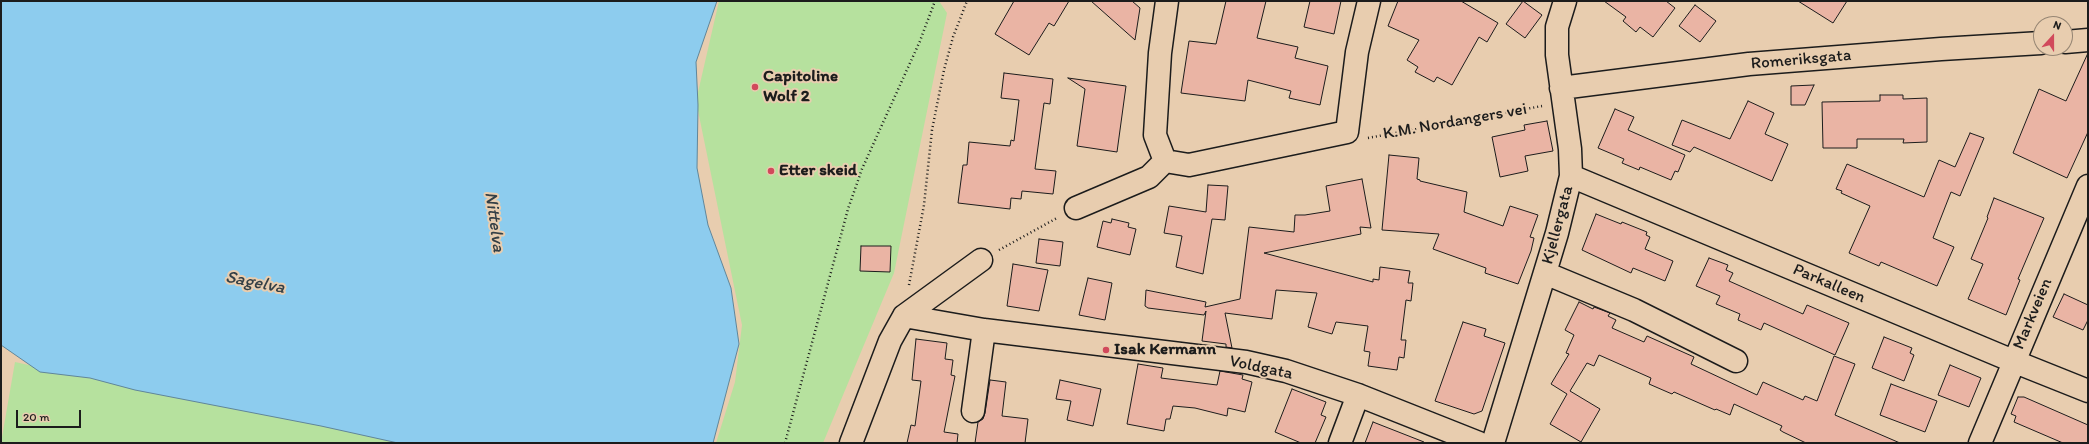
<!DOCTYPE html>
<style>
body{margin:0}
#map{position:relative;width:2089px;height:444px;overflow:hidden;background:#e8cdaf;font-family:Itim,sans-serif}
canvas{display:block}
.frame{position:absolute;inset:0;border:2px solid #1c1c1c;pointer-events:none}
.north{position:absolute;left:2033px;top:16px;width:40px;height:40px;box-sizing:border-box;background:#e8cdaf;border:1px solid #968674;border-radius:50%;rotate:21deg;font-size:11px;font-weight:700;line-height:16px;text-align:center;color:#1c1c1c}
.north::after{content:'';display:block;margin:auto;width:14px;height:18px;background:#d1495b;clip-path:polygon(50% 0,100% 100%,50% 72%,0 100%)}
.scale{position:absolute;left:16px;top:410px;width:65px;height:18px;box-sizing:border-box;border:2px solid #1c1c1c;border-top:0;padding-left:5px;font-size:12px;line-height:14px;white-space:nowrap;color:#1c1c1c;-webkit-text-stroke:3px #e8cdaf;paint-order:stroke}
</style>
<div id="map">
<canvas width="2089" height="444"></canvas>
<div class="frame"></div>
<div class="north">N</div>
<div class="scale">20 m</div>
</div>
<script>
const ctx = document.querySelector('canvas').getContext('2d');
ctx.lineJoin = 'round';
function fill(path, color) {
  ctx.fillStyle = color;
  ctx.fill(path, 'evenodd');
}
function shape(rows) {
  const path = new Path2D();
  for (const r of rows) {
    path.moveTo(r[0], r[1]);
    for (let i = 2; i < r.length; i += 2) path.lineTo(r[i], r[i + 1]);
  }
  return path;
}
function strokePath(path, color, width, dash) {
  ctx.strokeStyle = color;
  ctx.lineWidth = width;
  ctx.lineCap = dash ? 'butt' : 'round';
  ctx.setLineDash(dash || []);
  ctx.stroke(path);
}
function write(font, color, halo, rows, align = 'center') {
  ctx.font = font + ' Itim,sans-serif';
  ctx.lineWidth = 4;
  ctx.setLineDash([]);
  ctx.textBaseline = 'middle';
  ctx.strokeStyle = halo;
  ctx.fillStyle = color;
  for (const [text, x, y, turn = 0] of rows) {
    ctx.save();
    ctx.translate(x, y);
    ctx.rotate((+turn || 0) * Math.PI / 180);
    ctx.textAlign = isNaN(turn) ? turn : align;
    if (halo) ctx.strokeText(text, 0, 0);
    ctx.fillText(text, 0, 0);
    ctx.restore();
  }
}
fill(shape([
 [719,1,939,1,947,13,894,273,823,443,716,443,735,382,742,325,696,101],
 [15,362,79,376,425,443,1,443]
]), '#b6e19e');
const water = shape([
 [1,1,717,1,696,62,698,105,697,168,708,225,731,288,739,344,713,443,398,443,321,426,135,390,90,378,40,372,1,345,1,1]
]);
fill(water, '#8dccee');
strokePath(water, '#60869a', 1);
const building = shape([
 [1014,1,1069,1,1054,26,1049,23,1029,55,995,34,1014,1],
 [1091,1,1132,1,1140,8,1135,40,1091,1],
 [1226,1,1266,1,1257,38,1298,47,1295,58,1328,66,1320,105,1289,98,1291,91,1248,80,1245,101,1181,93,1189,41,1216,44,1226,1],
 [1310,1,1341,1,1334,34,1304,27,1310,1],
 [1398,1,1461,1,1498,23,1487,42,1479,37,1452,85,1437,77,1434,82,1415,72,1418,67,1407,60,1419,40,1388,26,1398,1],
 [1523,1,1542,15,1525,38,1506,24,1523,1],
 [1604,1,1666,1,1675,8,1653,37,1640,27,1636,32,1623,21,1626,17,1604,1],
 [1798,1,1847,1,1833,23,1798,1],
 [1695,5,1716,21,1700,42,1679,26,1695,5],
 [2088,53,2088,132,2067,178,2013,153,2039,89,2066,101,2088,53],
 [1004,73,1053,79,1050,104,1044,103,1035,169,1056,171,1053,194,1022,191,1021,199,1011,198,1010,209,958,203,963,165,967,165,969,142,1010,146,1011,140,1014,141,1019,100,1001,98,1004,73],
 [1068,78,1126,86,1117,152,1077,146,1085,89,1068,78],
 [1814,85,1805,105,1791,105,1791,86,1814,85],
 [1880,95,1903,95,1903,99,1927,98,1927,142,1903,143,1904,139,1857,139,1857,148,1823,148,1822,102,1880,101,1880,95],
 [1748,101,1774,113,1765,134,1788,144,1772,181,1694,147,1690,152,1672,145,1682,120,1730,139,1748,101],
 [1615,109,1634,117,1628,130,1685,155,1678,172,1675,171,1671,180,1640,167,1639,170,1622,163,1624,159,1598,148,1615,109],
 [1547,121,1553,151,1525,156,1528,171,1500,177,1492,137,1525,130,1524,125,1547,121],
 [1970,133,1984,138,1960,196,1951,192,1933,238,1954,247,1937,286,1881,262,1879,266,1849,253,1870,206,1841,193,1842,191,1836,189,1847,164,1924,197,1939,160,1955,167,1970,133],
 [1389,155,1419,158,1417,179,1420,180,1420,181,1467,192,1464,212,1503,226,1510,206,1538,215,1530,237,1534,238,1531,251,1518,284,1485,273,1486,268,1433,249,1439,234,1382,230,1389,155],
 [1362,179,1371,228,1360,227,1361,234,1264,253,1373,282,1373,279,1379,280,1380,267,1410,271,1408,283,1413,283,1411,301,1406,300,1401,340,1406,340,1404,358,1399,357,1397,370,1368,366,1370,352,1364,351,1368,326,1336,322,1332,334,1308,327,1317,293,1276,290,1272,319,1225,313,1232,348,1226,347,1226,344,1202,341,1206,311,1204,315,1148,308,1145,306,1146,290,1206,302,1205,307,1240,299,1249,227,1294,232,1295,215,1305,215,1330,211,1326,186,1362,179],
 [1208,185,1228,186,1225,220,1212,219,1203,274,1176,267,1182,236,1164,233,1169,206,1206,212,1208,185],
 [1994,198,2044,218,2018,279,2020,280,2006,315,1968,299,1983,264,1971,259,1988,218,1987,217,1994,198],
 [1596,214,1621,224,1622,222,1647,232,1646,235,1650,237,1645,249,1673,261,1665,281,1633,268,1631,273,1582,250,1596,214],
 [1112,219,1129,223,1128,227,1136,229,1130,255,1097,247,1103,221,1111,223,1112,219],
 [1039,239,1063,242,1060,266,1036,263,1039,239],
 [861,246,891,246,890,272,860,271,861,246],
 [1709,258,1728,265,1726,270,1733,273,1729,281,1803,314,1807,305,1849,323,1835,355,1764,323,1761,330,1738,320,1740,314,1716,304,1720,296,1696,286,1709,258],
 [1013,264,1048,270,1039,311,1007,306,1013,264],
 [1088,278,1112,283,1105,320,1079,315,1088,278],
 [2064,294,2088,305,2088,320,2083,330,2053,317,2064,294],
 [1579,302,1593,309,1594,307,1610,313,1608,316,1616,320,1612,328,1644,342,1647,336,1694,357,1691,364,1757,395,1763,382,1803,400,1805,396,1817,401,1834,356,1855,364,1835,415,1900,443,1806,443,1783,432,1780,430,1782,426,1734,404,1730,415,1716,409,1715,410,1674,392,1672,394,1649,384,1651,378,1599,355,1594,366,1587,363,1570,391,1600,409,1581,442,1550,424,1567,394,1551,384,1569,354,1566,353,1574,335,1565,330,1579,302],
 [1463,322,1486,329,1484,336,1505,343,1482,411,1474,414,1435,401,1463,322],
 [1884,337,1912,348,1910,353,1914,355,1904,381,1872,368,1884,337],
 [916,339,947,343,945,359,953,360,951,375,955,376,944,432,958,434,957,443,907,443,911,425,915,426,921,381,912,380,916,339],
 [1138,364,1163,368,1161,378,1217,385,1220,371,1243,375,1242,379,1252,382,1245,412,1228,408,1227,416,1195,408,1173,406,1170,419,1166,419,1164,431,1127,424,1138,364],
 [1950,365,1981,378,1969,407,1938,395,1950,365],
 [990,380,1006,382,1002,416,1028,419,1025,443,975,443,978,422,983,419,985,413,990,380],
 [1060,380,1101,389,1093,426,1067,420,1071,401,1056,399,1060,380],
 [1891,384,1937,401,1925,432,1880,415,1891,384],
 [1292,389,1326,402,1321,415,1326,417,1315,443,1301,443,1275,432,1292,389],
 [2018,397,2024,397,2088,425,2088,443,2063,443,2014,422,2016,416,2011,414,2018,397],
 [1373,422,1424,442,1424,443,1365,443,1373,422]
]);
fill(building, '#eab4a4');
strokePath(building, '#1c1c1c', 1);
const minor = shape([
 [1167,1,1160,53,1155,135,1165,161,1189,165,1347,132,1357,52,1369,1],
 [2065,42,2088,40],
 [1561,88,1749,64,1941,49,2041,43],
 [1571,176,2013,361,2088,391],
 [1076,208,1149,177,1165,161],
 [1545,273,1634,310,1736,361],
 [904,316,984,330,1246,362,1286,371,1358,395,1479,443],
 [973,411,984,330],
 [851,443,890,341,904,316,981,260],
 [1340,443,1358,395],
 [1493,443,1557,233,1571,176,1570,149,1557,55,1557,27,1565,1],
 [1980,443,2088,186]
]);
strokePath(minor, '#1c1c1c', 25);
strokePath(shape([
 [1368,138,1542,106],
 [999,250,1057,218],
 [909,285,924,205,932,130,944,70,953,37,967,1],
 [785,443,848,209,862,169,920,41,935,1]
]), '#1c1c1c', 2.5, [1, 3]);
strokePath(minor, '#e8cdaf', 22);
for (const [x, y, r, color] of [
 [755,87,4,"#d1495b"],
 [771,171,4,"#d1495b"],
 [1106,350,4,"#d1495b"]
]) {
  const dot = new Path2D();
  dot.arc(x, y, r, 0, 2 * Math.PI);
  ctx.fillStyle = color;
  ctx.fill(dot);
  strokePath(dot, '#e8cdaf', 1.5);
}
write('17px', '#1c1c1c', '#e8cdaf', [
 ["Romeriksgata",1801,60,-5],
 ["K.M. Nordangers vei",1455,122,-10],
 ["Kjellergata",1558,225,-75],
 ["Parkalleen",1829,284,23],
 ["Markveien",2033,314,-67],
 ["Voldgata",1261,368,12]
]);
write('bold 17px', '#1c1c1c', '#e8cdaf', [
 ["Capitoline",763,77],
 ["Wolf 2",763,97],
 ["Etter skeid",779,171],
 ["Isak Kermann",1114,350]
], 'left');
write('italic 18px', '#333f46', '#e8cdaf', [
 ["Nittelva",494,222,82],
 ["Sagelva",255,283,11]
]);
</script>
